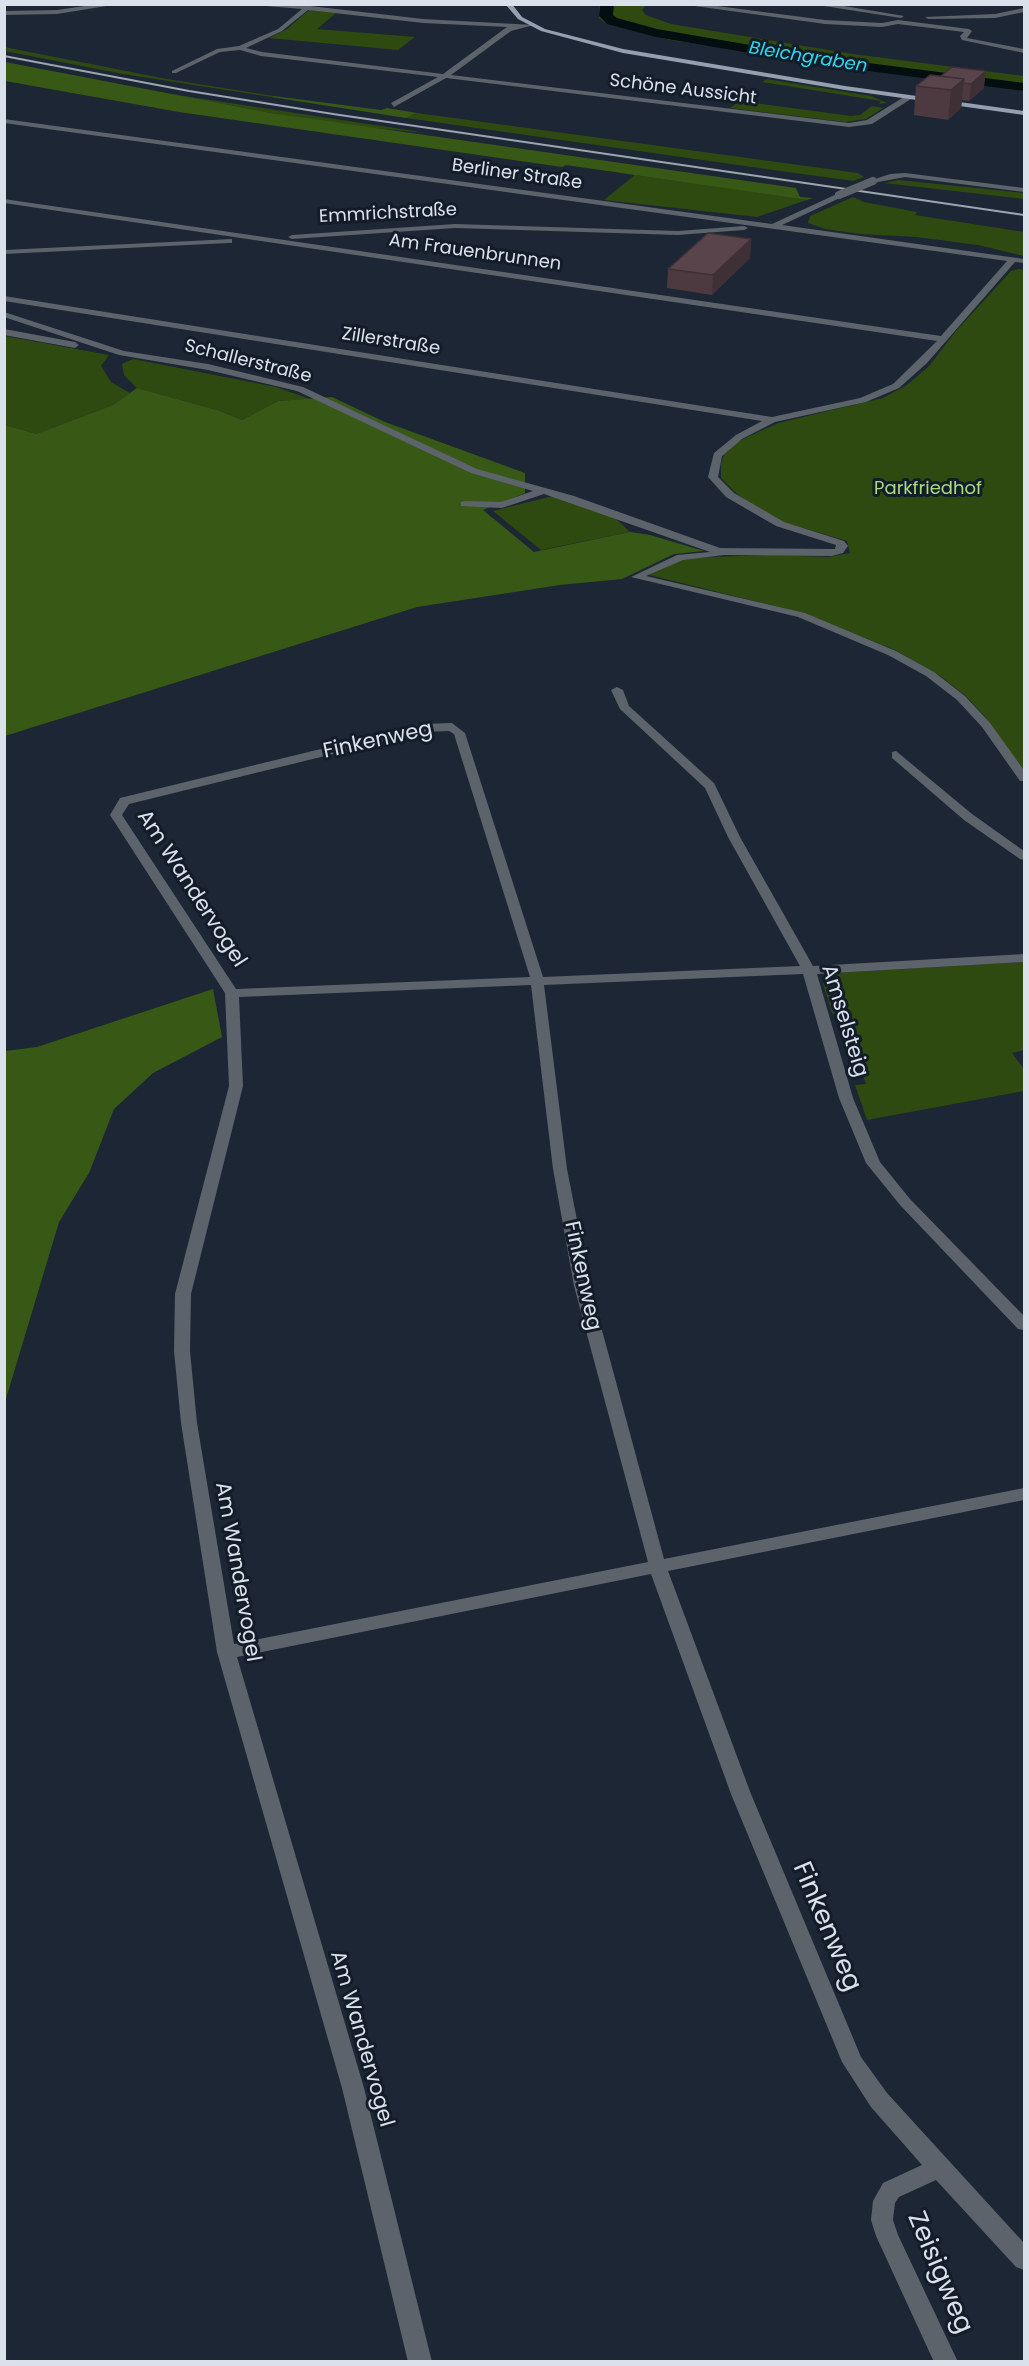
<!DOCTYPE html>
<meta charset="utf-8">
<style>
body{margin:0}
#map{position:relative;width:1029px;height:2366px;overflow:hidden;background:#1c2635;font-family:Poppins,sans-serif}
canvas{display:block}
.frame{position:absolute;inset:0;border:6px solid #dae1eb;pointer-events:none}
</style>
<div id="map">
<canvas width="1029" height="2366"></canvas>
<div class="frame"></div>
</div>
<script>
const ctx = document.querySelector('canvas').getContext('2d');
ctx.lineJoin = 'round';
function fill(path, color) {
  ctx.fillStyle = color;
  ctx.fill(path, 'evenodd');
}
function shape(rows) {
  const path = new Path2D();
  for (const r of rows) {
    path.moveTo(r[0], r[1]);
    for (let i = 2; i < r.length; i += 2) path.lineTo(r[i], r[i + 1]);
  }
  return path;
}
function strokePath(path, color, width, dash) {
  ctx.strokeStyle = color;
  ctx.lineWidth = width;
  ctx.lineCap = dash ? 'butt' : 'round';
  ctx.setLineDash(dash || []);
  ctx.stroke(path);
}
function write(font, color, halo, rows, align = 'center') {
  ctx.font = font + ' Poppins,sans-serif';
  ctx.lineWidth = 6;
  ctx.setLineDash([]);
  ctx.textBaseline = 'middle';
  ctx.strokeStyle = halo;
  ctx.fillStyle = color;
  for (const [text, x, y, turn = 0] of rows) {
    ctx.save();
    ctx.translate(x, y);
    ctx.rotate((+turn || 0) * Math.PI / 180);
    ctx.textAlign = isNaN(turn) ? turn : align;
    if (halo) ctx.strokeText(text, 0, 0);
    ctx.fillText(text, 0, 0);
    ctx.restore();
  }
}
fill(shape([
 [599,5,646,5,642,10,646,15,671,24,853,54,1024,76,1024,91,670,40,605,23,599,18],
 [309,10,336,13,317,29,415,37,398,50,269,38,287,29],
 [4,47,167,79,274,96,271,97,123,74,5,51],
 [767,79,871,96,887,103,879,104,881,101,762,82],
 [171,94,427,133,362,127,271,113],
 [740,101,851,116,860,115,872,106,883,108,866,119,845,122,730,108],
 [417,113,858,173,864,177,853,181,766,169,406,118],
 [635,175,714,186,807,200,757,217,604,200],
 [899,180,1024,193,1024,199,884,183],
 [853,197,864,202,917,212,915,215,1024,232,1024,256,978,245,916,237,861,234,825,229,808,223,810,216],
 [1019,269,1024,270,1024,770,985,717,966,696,940,676,895,650,803,613,649,575,684,558,766,555,829,557,850,553,847,541,783,522,754,507,736,493,721,478,721,464,724,454,739,441,778,423,883,398,907,385,929,366,956,331,1011,271],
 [5,336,109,355,101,366,111,382,130,393,113,405,36,434,5,425],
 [133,359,276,387,310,399,278,401,242,420,217,410,137,388,124,375,122,364],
 [553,496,613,516,630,532,541,550,493,511],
 [1024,962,1024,1050,1012,1053,1024,1069,1024,1091,867,1120,855,1085,866,1084,843,1017,832,1013,823,984,826,976,836,973]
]), '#2e4a11');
fill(shape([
 [5,62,271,113,796,188,800,197,813,198,807,200,566,165,562,167,179,112,5,81],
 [274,96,381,110,387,108,417,113,406,118,271,97],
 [137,388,217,410,242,420,278,401,332,397,385,422,525,473,525,493,483,510,534,552,630,532,650,535,704,551,674,554,622,579,560,585,417,607,5,736,5,425,36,434,113,405],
 [213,989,222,1037,153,1073,114,1109,89,1173,59,1222,5,1402,5,1051,37,1047]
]), '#385915');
fill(shape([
 [600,4,614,4,613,15,617,18,657,29,814,56,1024,83,1024,91,814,64,656,37,607,24,599,16,600,4]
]), '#020e10');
fill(shape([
 [98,4,119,4,57,14,4,15,4,11,57,10,98,4],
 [241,4,293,4,423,19,534,25,511,31,451,75,849,123,867,120,907,95,914,97,872,124,849,127,446,78,394,107,391,103,438,77,261,56,240,50,220,52,176,73,172,73,172,71,217,49,239,46,278,29,302,9,241,4],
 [308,10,423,23,507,27,443,74,262,52,246,48,282,31,308,10],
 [680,4,702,4,825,20,882,23,898,20,969,29,972,31,967,38,1024,49,1024,53,962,40,960,36,964,32,898,24,882,27,825,24,680,4],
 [811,4,832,4,904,16,901,18,811,4],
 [1024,8,1024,12,995,18,928,19,925,17,995,14,1024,8],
 [4,119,772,224,839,193,843,195,842,197,782,225,1024,259,1024,263,1015,262,927,363,899,388,866,402,775,422,742,439,722,456,718,477,734,493,784,522,844,541,848,546,843,553,832,556,724,555,683,560,646,576,805,613,896,651,934,672,965,696,990,723,1024,770,1024,781,1020,781,982,727,957,700,926,676,888,655,798,617,631,577,677,555,710,552,544,494,502,508,461,506,461,502,465,501,501,502,533,491,471,473,297,391,208,370,119,355,4,317,4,312,124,351,208,364,303,387,477,469,574,496,720,548,835,549,836,545,776,526,726,497,708,477,714,453,736,435,762,421,4,301,4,296,772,417,860,398,893,384,937,341,4,203,4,199,941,336,1007,261,4,123,4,119],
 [905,173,1024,188,1024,192,905,177,873,183,869,181,890,174,905,173],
 [455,224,678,231,744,226,748,228,744,230,678,235,455,228,292,239,288,237,292,235,455,224],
 [232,239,232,243,229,243,4,254,4,250,232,239],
 [4,329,75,342,79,345,75,348,4,335,4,329],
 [617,687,623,690,629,706,714,783,740,837,813,966,1024,954,1024,962,817,974,853,1098,880,1162,910,1199,1024,1316,1024,1330,1018,1329,900,1205,866,1163,839,1098,803,974,544,985,567,1169,590,1286,664,1559,1024,1488,1024,1500,668,1571,751,1794,861,2057,887,2093,1024,2243,1024,2270,1016,2267,936,2180,899,2197,895,2203,893,2220,898,2235,958,2362,934,2362,876,2236,871,2220,873,2201,883,2183,922,2165,871,2107,842,2062,731,1794,651,1574,237,1657,364,2088,432,2362,408,2362,342,2088,217,1652,181,1423,174,1351,175,1294,229,1086,225,993,110,815,120,798,423,724,452,723,465,733,543,977,800,966,728,837,705,788,620,709,611,690,617,687],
 [449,731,454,734,530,977,236,989,122,815,129,804,423,732,449,731],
 [531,985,553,1169,574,1286,648,1562,234,1644,197,1423,190,1351,191,1294,243,1086,239,997,531,985],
 [896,751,972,814,1024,851,1024,860,1020,859,964,820,892,758,892,752,896,751]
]), '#5d636a');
fill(shape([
 [505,4,512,4,522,17,545,29,623,49,845,86,1024,111,1024,115,845,90,623,53,541,31,518,19,505,4]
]), '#94a0af');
strokePath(shape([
 [4,56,189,91,333,114,1024,215]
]), '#9da5b0', 2);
strokePath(shape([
 [839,195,873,181]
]), '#5d636a', 8);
fill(shape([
 [941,76,984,88,969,101,962,100,961,108,948,120,914,115,916,86],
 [751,239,750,258,712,295,667,288,668,269]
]), '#4d3a41');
fill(shape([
 [986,71,984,88,969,101,971,84],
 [964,79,961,108,948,120,951,90],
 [751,239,750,258,712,295,713,275]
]), '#3e3035');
const building = shape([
 [952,67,986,71,971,84,963,83,964,79,941,76,952,67],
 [930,75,964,79,951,90,916,86,930,75],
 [708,233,751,239,713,275,668,269,708,233]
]);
fill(building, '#59444c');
strokePath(building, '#3e3035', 1.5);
write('italic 18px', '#2ed8f0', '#131d2a', [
 ["Bleichgraben",808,58,9]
]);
write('18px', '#dae1eb', '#131d2a', [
 ["Schöne Aussicht",683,90,7],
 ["Berliner Straße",517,175,8],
 ["Emmrichstraße",388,214,-3],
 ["Am Frauenbrunnen",475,253,8],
 ["Zillerstraße",391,342,9],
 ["Schallerstraße",248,362,14]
]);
write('18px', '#a9dc7f', '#131d2a', [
 ["Parkfriedhof",928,489]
]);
write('21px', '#dae1eb', '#131d2a', [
 ["Finkenweg",378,741,-12],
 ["Am Wandervogel",191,889,57],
 ["Amselsteig",844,1021,73],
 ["Finkenweg",582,1276,78],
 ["Am Wandervogel",237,1572,80],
 ["Am Wandervogel",361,2039,74]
]);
write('26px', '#dae1eb', '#131d2a', [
 ["Finkenweg",826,1927,67],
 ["Zeisigweg",939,2273,67]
]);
</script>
